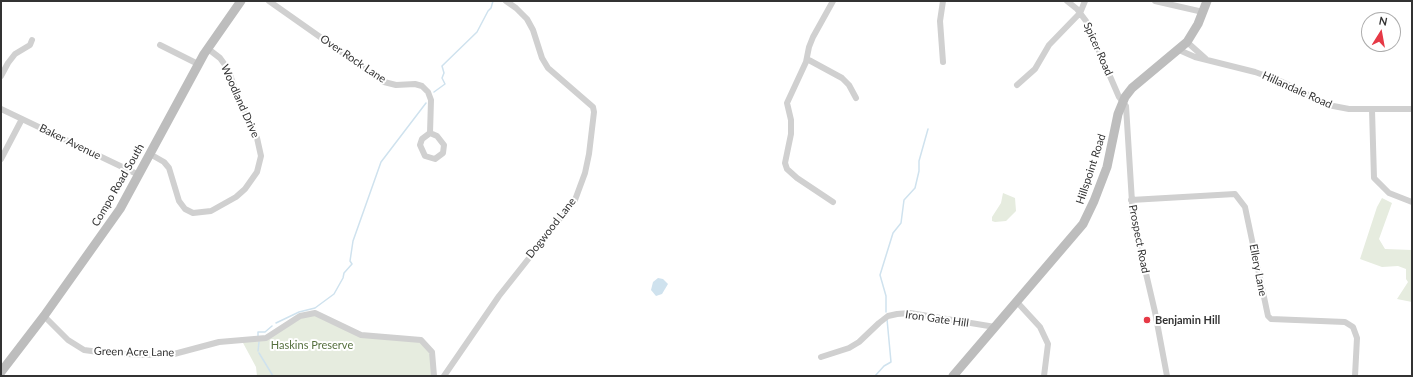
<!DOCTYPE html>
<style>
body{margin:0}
#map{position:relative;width:1413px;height:377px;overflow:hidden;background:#fff;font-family:Lato,sans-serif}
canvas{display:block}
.frame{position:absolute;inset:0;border:2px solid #333;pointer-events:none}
.north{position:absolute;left:1361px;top:12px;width:40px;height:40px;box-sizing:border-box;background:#fff;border:1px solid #adadad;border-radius:50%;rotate:11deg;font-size:11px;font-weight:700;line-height:16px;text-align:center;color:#333}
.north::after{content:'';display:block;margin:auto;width:14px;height:18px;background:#e63946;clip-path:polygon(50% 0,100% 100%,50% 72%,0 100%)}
</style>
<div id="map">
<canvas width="1413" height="377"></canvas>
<div class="frame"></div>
<div class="north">N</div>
</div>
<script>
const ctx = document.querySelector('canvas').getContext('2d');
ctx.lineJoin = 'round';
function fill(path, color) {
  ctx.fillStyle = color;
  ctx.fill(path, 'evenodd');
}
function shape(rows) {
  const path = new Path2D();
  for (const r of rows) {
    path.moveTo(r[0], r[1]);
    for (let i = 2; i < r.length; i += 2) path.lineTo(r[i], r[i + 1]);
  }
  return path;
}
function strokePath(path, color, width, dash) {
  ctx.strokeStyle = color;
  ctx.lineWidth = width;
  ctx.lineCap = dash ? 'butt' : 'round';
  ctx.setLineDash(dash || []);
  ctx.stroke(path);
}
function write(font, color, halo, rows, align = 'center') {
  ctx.font = font + ' Lato,sans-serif';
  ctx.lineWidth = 4;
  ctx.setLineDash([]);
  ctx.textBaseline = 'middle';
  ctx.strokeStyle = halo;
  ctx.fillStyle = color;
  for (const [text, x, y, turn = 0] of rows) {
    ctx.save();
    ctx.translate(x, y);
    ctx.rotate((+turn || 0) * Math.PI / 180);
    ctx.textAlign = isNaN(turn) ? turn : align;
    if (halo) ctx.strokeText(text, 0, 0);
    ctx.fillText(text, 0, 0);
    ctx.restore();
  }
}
fill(shape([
 [1003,193,1015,198,1016,211,1006,221,995,222,992,221,992,217,1001,203],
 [1382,198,1392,203,1379,239,1385,249,1412,250,1412,302,1397,299,1408,282,1406,279,1406,269,1398,266,1382,267,1360,259,1377,207],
 [311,313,361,335,416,339,430,347,434,376,257,376,256,367,242,341,272,335,292,321]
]), '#e6ecdf');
fill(shape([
 [658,278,663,279,668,284,662,294,656,296,651,290,653,282]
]), '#cfe2ee');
strokePath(shape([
 [434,92,445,84,442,78,444,73,442,66,477,32,488,11,491,8,493,1],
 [886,312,886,296,880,275,893,233,901,223,904,200,915,188,919,171,919,161,928,129],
 [276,323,299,312,315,308,334,294,343,278,344,273,352,264,350,261,353,241,381,162,426,103],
 [258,337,258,332,265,332,272,326],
 [258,351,259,342],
 [259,353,273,376],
 [875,376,884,366,891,362,887,319]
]), '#cfe2ee', 1.5);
strokePath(shape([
 [269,1,384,82,396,85,415,84,422,86,428,92,431,100,430,133,437,136,444,145,443,153,435,159,425,156,420,145,422,139,430,133],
 [833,1,813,37,809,47,806,62,787,103,791,120,791,134,785,163,787,169,797,178,833,202],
 [943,1,940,21,943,62],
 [1067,1,1077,9,1086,21,1119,97,1126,106,1133,218,1155,312,1167,376],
 [1155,1,1203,12],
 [1187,42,1206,59],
 [160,45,198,64],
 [1179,50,1195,57,1255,72,1280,81,1328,105,1349,109,1412,109],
 [807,59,842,78,849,85,856,98],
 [1,76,8,63,15,54,30,45,32,40],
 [1017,85,1035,69,1049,45,1080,13,1085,1],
 [1,109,139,175],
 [1372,110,1374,178,1389,193,1412,202],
 [150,154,164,162,169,168,179,201,185,209,193,213,211,211,236,197,245,189,257,172,261,156,257,138,238,98,228,69,220,58,207,48],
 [1,159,22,119],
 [1131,200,1235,194,1245,207,1268,316,1271,319,1345,322,1353,327,1357,338,1355,376],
 [1017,302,1040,327,1048,344,1044,376],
 [44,316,68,340,84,350,106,353,147,355,174,354,219,342,266,338,300,316,315,313,361,335,421,340,432,352,434,376],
 [821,357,849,348,859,342,879,323,888,316,897,314,910,313,995,327],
 [444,376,499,296,575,200,585,173,589,154,594,112,593,107,548,68,542,58,533,30,527,19,516,8,506,1]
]), '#d0d0d0', 6);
strokePath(shape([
 [1,372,44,316,120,209,204,54,241,1],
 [953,376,1083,224,1094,201,1107,167,1118,114,1125,97,1132,88,1187,42,1198,24,1207,1]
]), '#bdbdbd', 9);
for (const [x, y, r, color] of [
 [1147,320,4,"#e63946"]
]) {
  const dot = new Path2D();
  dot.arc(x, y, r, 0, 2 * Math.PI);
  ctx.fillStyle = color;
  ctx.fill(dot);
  strokePath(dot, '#fff', 1.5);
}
write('11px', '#333', '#fff', [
 ["Spicer Road",1098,49,66],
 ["Over Rock Lane",353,59,34],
 ["Hillandale Road",1297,90,24],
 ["Woodland Drive",240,101,66],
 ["Baker Avenue",70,142,26],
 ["Hillspoint Road",1091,169,-72],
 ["Compo Road South",118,185,-60],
 ["Dogwood Lane",551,228,-52],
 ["Prospect Road",1139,239,79],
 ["Ellery Lane",1258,270,79],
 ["Iron Gate Hill",937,319,8],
 ["Green Acre Lane",134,352,1]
]);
write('bold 11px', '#333', '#fff', [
 ["Benjamin Hill",1155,320]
], 'left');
write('11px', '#56703f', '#fff', [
 ["Haskins Preserve",312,345]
]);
</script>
